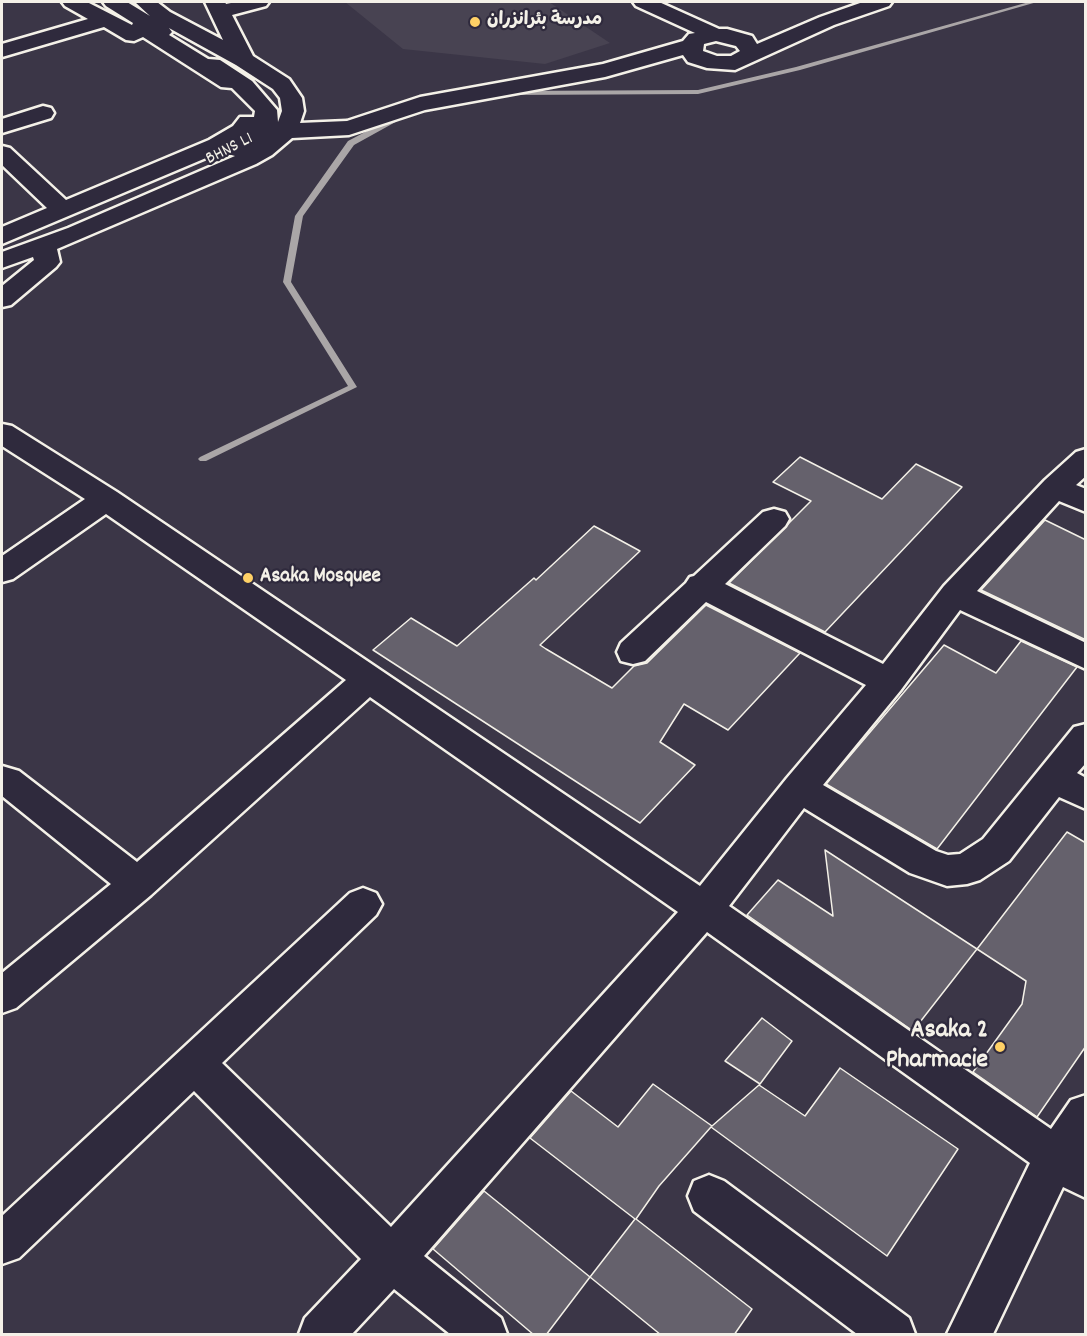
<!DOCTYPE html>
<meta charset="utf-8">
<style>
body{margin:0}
#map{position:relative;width:1087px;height:1336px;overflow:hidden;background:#3b3647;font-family:Dekko,sans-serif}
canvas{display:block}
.frame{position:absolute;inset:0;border:3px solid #f4f1e8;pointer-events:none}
</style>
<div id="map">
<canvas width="1087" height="1336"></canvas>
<div class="frame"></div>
</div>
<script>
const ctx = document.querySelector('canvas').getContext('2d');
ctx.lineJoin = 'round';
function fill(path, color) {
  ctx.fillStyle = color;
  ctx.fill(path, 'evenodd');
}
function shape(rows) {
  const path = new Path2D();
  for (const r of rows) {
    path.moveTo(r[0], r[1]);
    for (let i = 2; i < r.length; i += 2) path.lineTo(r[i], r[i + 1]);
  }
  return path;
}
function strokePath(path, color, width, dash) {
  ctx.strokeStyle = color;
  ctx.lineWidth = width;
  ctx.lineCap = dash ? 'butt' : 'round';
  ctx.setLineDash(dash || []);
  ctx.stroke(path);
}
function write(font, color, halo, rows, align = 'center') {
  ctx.font = font + ' Dekko,"Playpen Sans Arabic",sans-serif';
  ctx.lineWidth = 4.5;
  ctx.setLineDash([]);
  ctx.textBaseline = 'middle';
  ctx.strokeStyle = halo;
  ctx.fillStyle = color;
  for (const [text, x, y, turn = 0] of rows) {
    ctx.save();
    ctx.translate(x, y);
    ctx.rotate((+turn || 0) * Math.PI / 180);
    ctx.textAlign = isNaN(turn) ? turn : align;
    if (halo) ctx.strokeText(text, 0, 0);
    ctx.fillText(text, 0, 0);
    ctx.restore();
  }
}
fill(shape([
 [345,2,549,2,610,43,545,64,403,49]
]), '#484352');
fill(shape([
 [1029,2,1037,2,800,70,698,94,508,95,504,93,508,91,698,90,796,67,1029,2],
 [403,112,410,114,354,145,303,216,291,282,357,387,206,461,200,461,198,459,200,457,348,386,283,282,295,216,348,141,403,112]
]), '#aaa6a7');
const building = shape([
 [800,457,882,499,916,464,962,487,825,632,729,583,811,501,773,482,800,457],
 [1045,520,1086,540,1086,640,981,590,1045,520],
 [594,526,640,551,540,645,546,649,612,688,634,666,647,663,706,605,800,653,728,730,684,704,660,742,695,765,640,823,373,650,411,618,457,646,534,578,536,580,594,526],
 [1021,641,1077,667,937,849,826,784,944,645,996,673,1021,641],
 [1067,832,1086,843,1086,1046,1037,1117,973,1072,1022,1004,1026,981,977,949,913,1031,747,915,778,880,833,916,825,850,977,949,1067,832],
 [762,1018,792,1041,760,1084,725,1061,762,1018],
 [840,1068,958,1149,887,1256,711,1127,659,1186,636,1219,752,1309,734,1335,661,1335,590,1277,635,1219,530,1138,571,1091,618,1127,653,1084,712,1126,759,1085,805,1116,840,1068],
 [484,1191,590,1277,546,1335,534,1335,433,1249,484,1191]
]);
fill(building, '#65616c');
strokePath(building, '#f4f1e8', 1.5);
const minor = shape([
 [62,2,87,2,132,25,133,23,106,6,103,2,127,2,150,16,135,2,157,2,170,12,223,40,205,2,225,2,226,4,236,2,269,2,266,6,232,15,253,56,289,79,302,98,304,111,300,123,347,121,420,97,603,64,683,41,689,34,695,33,636,6,633,2,659,2,719,29,727,29,752,36,757,44,820,17,863,2,892,2,889,6,834,25,735,70,707,68,688,62,683,55,605,77,425,110,349,135,292,138,272,155,256,164,57,249,60,262,56,267,11,305,2,307,2,286,34,260,33,257,2,268,2,252,68,228,235,156,228,154,225,150,2,244,2,227,47,208,2,165,2,146,10,148,66,200,209,140,233,126,240,117,254,117,255,111,232,88,221,87,143,37,134,41,126,40,104,27,2,57,2,44,88,19,65,6,62,2],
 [169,28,236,65,273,89,280,98,282,111,278,122,277,110,252,81,220,60,208,59,169,35,172,32,169,28],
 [716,41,736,46,740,51,731,56,717,56,703,51,704,44,716,41],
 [43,106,51,108,54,113,51,118,2,133,2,119,43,106],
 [2,424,12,426,117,492,700,886,787,778,866,685,706,602,645,661,633,664,621,661,617,652,621,643,686,583,690,577,694,576,763,512,774,509,785,512,789,519,785,526,725,584,883,664,944,586,1045,480,1076,452,1086,449,1086,476,1076,485,1086,489,1086,512,1059,501,977,591,1086,643,1086,669,960,610,900,691,823,785,936,851,948,855,960,854,983,839,1074,727,1086,724,1086,763,1077,773,1086,778,1086,809,1059,797,1009,861,980,880,967,884,947,886,910,873,804,808,729,906,1051,1129,1071,1100,1086,1095,1086,1198,1063,1187,993,1334,947,1334,1030,1163,707,932,424,1256,501,1318,507,1334,450,1334,394,1289,352,1334,299,1334,305,1318,361,1259,194,1091,19,1258,2,1264,2,1216,350,893,363,888,376,893,382,904,376,915,222,1063,391,1227,678,912,370,697,151,895,16,1008,2,1013,2,973,111,884,2,796,2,766,19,771,137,862,346,680,106,514,13,579,2,582,2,556,85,499,2,446,2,424],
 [709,1175,724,1181,909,1318,915,1334,857,1334,694,1211,688,1196,694,1181,709,1175]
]);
strokePath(minor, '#f4f1e8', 5);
fill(minor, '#2f2a3d');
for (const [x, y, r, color] of [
 [475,22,6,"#ffd166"],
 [248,578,6,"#ffd166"],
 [1000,1047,6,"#ffd166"]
]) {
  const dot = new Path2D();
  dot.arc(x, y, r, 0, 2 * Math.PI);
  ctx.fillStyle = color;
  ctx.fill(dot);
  strokePath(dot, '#2f2a3d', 2);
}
write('bold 18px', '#f4f1e8', '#2f2a3d', [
 ["مدرسة بئرانزران",487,22]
], 'left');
write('18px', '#f4f1e8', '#2f2a3d', [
 ["BHNS L1",230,150,-27]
]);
write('bold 21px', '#f4f1e8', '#2f2a3d', [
 ["Asaka Mosquee",260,578]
], 'left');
write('bold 26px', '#f4f1e8', '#2f2a3d', [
 ["Asaka 2",988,1032],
 ["Pharmacie",988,1062]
], 'right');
</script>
